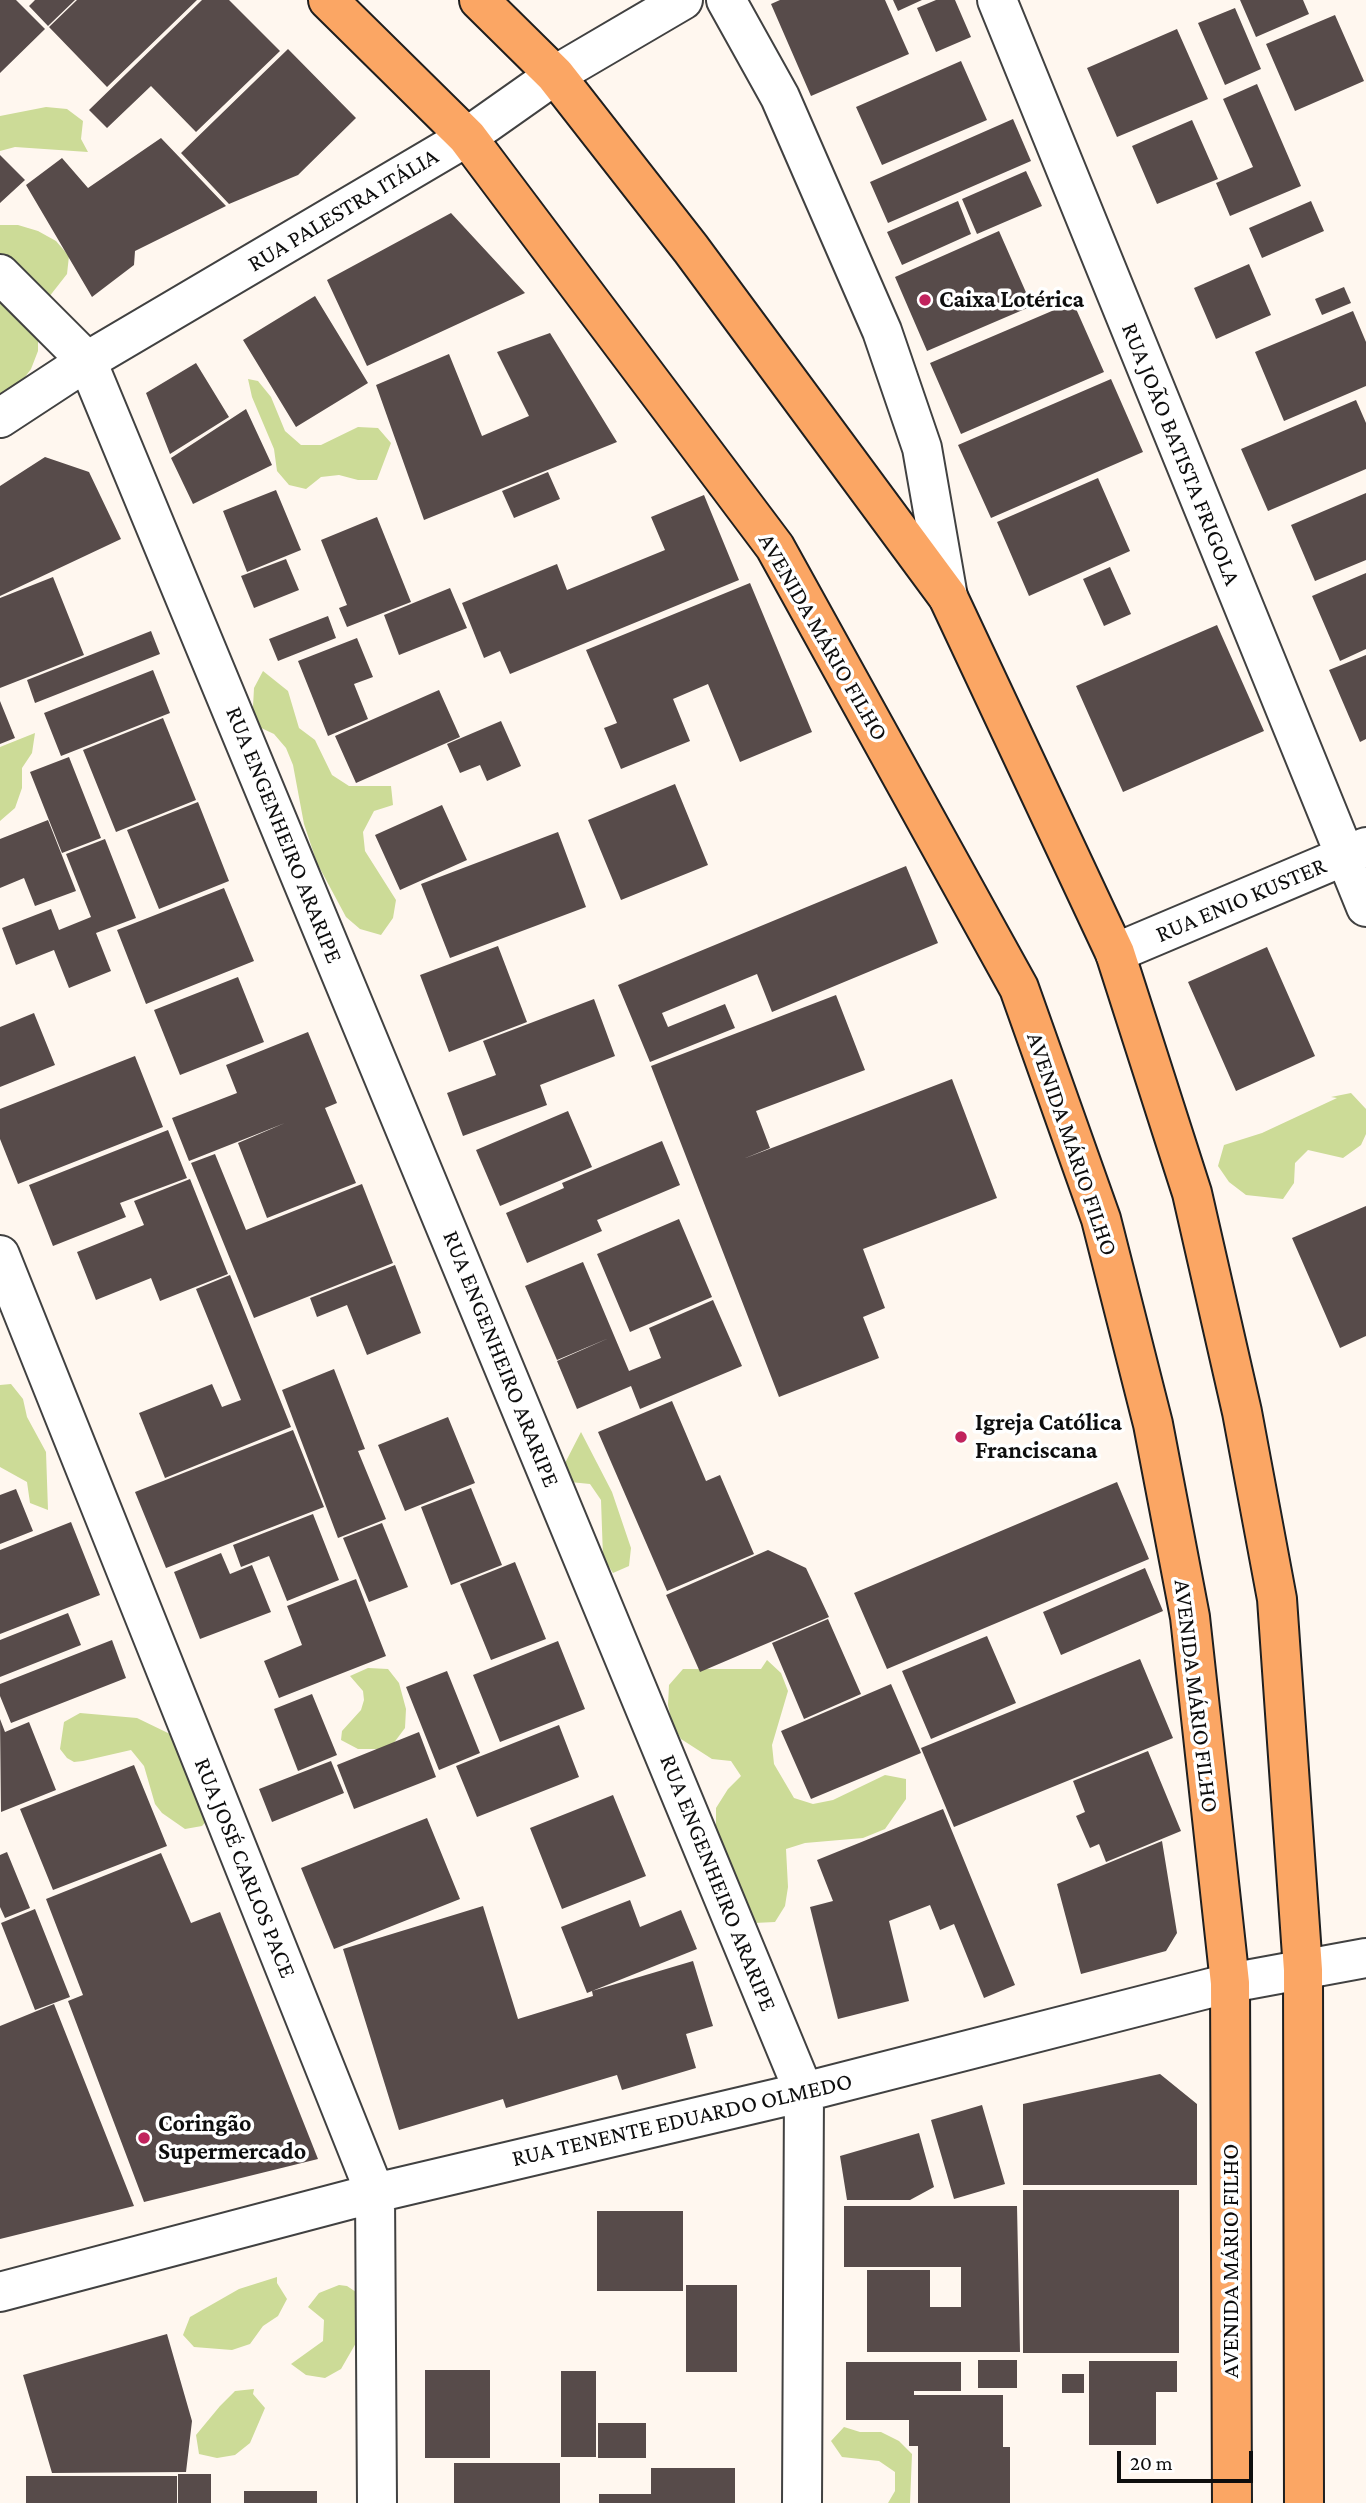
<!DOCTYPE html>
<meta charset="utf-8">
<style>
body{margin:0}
#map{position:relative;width:1366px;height:2503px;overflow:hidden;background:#fff7ef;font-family:"Crimson Pro",serif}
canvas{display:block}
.scale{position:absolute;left:1117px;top:2451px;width:136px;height:32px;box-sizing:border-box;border:4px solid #0e0e0e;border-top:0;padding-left:9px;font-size:21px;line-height:24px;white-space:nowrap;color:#0e0e0e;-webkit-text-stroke:5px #fff;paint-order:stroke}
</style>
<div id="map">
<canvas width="1366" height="2503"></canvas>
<div class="scale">20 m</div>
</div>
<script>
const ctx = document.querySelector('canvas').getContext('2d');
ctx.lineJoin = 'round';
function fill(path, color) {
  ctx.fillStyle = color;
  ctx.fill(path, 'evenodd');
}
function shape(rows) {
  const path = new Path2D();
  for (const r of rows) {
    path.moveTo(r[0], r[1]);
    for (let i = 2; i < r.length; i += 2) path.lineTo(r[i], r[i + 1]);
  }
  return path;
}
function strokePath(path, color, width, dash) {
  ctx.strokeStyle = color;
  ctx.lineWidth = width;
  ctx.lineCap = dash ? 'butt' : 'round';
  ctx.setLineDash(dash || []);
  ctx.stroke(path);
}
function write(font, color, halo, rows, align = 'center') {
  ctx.font = font + ' "Crimson Pro",serif';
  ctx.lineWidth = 7;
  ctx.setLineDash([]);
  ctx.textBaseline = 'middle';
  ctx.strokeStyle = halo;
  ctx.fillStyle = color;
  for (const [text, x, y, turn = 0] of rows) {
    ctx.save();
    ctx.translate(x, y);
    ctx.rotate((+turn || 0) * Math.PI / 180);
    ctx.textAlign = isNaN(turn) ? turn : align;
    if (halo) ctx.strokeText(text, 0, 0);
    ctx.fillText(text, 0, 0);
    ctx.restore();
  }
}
fill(shape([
 [46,107,67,109,83,121,81,139,88,152,15,147,0,151,0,116],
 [0,225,18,225,38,231,56,241,69,256,67,274,38,311,38,351,31,369,19,385,0,395],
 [248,379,258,381,271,397,285,431,301,445,321,445,358,427,378,428,391,443,377,480,358,480,339,475,321,477,306,489,289,485,277,471,274,449,252,397],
 [263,671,288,691,299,728,315,740,332,775,349,786,391,786,393,805,374,811,363,832,365,851,396,900,393,918,381,935,360,929,346,917,317,863,304,824,293,765,286,748,274,734,257,726,253,707,254,688],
 [35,733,32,753,22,768,22,788,15,808,0,821,0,747],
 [1351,1093,1366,1109,1366,1134,1361,1145,1343,1158,1308,1150,1295,1163,1294,1183,1283,1199,1246,1195,1229,1182,1218,1166,1224,1145,1262,1133,1337,1098,1331,1097],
 [11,1384,23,1399,27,1417,46,1452,48,1510,30,1503,27,1482,0,1467,0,1385],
 [581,1432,612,1492,631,1548,629,1566,613,1573,603,1557,601,1500,590,1484,570,1482,564,1465],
 [767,1660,781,1673,788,1691,772,1745,774,1764,794,1798,813,1804,833,1800,885,1775,906,1779,906,1799,885,1829,863,1838,805,1843,786,1849,788,1887,785,1906,775,1922,754,1923,716,1865,716,1808,728,1789,741,1776,731,1761,712,1759,681,1739,672,1723,668,1705,669,1685,683,1669,761,1669],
 [368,1668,388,1669,399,1683,406,1709,405,1728,393,1744,384,1749,358,1749,341,1740,342,1731,361,1710,364,1700,363,1691,350,1676],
 [80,1713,137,1718,170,1734,177,1743,209,1818,202,1826,185,1829,162,1813,155,1804,144,1766,131,1750,83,1761,74,1762,67,1758,60,1749,64,1722],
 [277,2277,277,2283,287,2299,278,2316,263,2326,250,2344,232,2350,194,2347,183,2335,190,2317,239,2289],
 [339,2285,347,2286,365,2298,360,2336,341,2369,325,2378,306,2375,291,2364,323,2341,324,2320,308,2307,319,2293],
 [254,2389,253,2394,265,2408,250,2443,235,2455,217,2458,199,2454,196,2435,220,2406,235,2391],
 [844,2427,860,2432,881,2432,899,2441,912,2454,910,2503,888,2503,895,2491,895,2472,879,2461,842,2457,831,2441]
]), '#ccdb97');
fill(shape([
 [0,0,16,0,45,29,0,73],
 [35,0,75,0,48,26,29,6],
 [77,0,197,0,107,87,49,27],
 [202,0,229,0,280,51,196,132,151,86,107,128,89,110],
 [780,0,885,0,909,54,811,96,771,4],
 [893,0,922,0,898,11],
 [936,0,955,0,971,37,936,52,917,8],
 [1240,0,1303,0,1309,14,1256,37],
 [1235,8,1261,69,1225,85,1198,23],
 [1335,15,1364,81,1295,111,1266,44],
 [1177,29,1208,99,1117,137,1087,68],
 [288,49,356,118,298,175,229,204,181,153],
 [961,61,987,120,882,165,856,107],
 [1257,84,1301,186,1230,216,1216,183,1253,167,1223,99],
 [1013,119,1031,161,888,223,870,182],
 [1192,120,1218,179,1157,204,1132,146],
 [161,138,226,206,135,251,134,265,92,297,26,185,62,158,88,188],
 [0,155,25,180,0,203],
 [1026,171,1042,206,977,234,962,199],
 [958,201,971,234,902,265,887,232],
 [1311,201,1324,231,1262,258,1249,228],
 [451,213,525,293,367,366,327,280],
 [999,231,1032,306,927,351,895,277],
 [1249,264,1271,315,1216,339,1194,288],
 [1344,287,1351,303,1322,315,1315,299],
 [315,296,368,383,296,427,243,340],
 [1073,302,1104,372,961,434,930,363],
 [1353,311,1366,342,1366,386,1284,421,1255,352],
 [550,333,617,442,424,520,376,385,449,354,482,436,529,416,497,352],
 [196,363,229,417,170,454,146,393],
 [1111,379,1143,452,991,518,958,445],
 [1356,400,1366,423,1366,469,1268,511,1241,449],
 [246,409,272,465,193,504,171,458],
 [45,457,89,472,121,539,0,596,0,486],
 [548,472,560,499,514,518,502,491],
 [1098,478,1130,551,1029,596,997,522],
 [276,490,301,550,247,572,223,511],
 [1366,493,1366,560,1315,581,1291,525],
 [704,495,739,580,510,674,500,651,484,658,462,603,557,564,567,590,665,550,651,517],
 [377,517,411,602,347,627,339,608,347,605,321,540],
 [286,559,299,590,254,608,241,576],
 [1110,567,1131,614,1104,626,1083,579],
 [1366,573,1366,649,1340,661,1312,596],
 [53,577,84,655,0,688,0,598],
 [750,583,812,732,740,762,708,684,673,699,690,741,621,769,604,728,617,723,586,650],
 [450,588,467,628,399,655,384,615],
 [328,616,336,638,278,661,269,639],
 [1217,625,1264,731,1123,792,1076,686],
 [151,631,160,654,35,703,27,680],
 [357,638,373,677,354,684,368,719,328,736,298,661],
 [1366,655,1366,739,1360,742,1329,670],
 [153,670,170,713,61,756,44,713],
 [439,690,460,737,356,783,335,736],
 [0,701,15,738,0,744],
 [163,718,196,800,116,832,83,750],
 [501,721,521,766,487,781,480,765,460,773,447,744],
 [69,757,101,838,62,853,30,772],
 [675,784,708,865,621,900,588,820],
 [198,802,229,881,159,909,127,830],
 [442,805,467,860,400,890,375,835],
 [48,820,76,891,35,906,24,878,0,888,0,839],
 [558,832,586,907,450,958,421,884],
 [105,839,136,918,96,933,111,971,69,988,54,950,16,965,2,928,51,909,59,930,91,917,66,854],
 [906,866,938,943,772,1012,757,974,662,1013,668,1027,725,1004,735,1028,650,1062,618,985],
 [224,888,254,961,146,1004,117,930],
 [498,946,527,1022,449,1052,420,975],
 [1267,947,1315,1056,1236,1091,1188,982],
 [238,977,264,1042,180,1075,154,1010],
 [836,995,865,1070,756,1111,770,1148,743,1159,952,1079,997,1198,863,1249,885,1308,863,1317,879,1358,779,1397,651,1066],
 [594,999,615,1056,540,1085,547,1105,463,1136,447,1093,496,1075,483,1041],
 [34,1013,55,1065,0,1087,0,1027],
 [308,1032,337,1103,325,1108,356,1183,267,1218,238,1143,285,1123,189,1161,172,1118,237,1093,226,1065],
 [135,1056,163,1127,18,1184,0,1139,0,1109],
 [568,1111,592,1167,500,1206,476,1150],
 [168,1130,187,1178,120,1203,126,1217,53,1246,29,1185],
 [662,1141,680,1185,597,1220,602,1231,527,1263,506,1213,564,1188,562,1183],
 [215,1154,246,1230,362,1184,393,1263,254,1318,191,1163],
 [190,1179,228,1274,160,1301,151,1278,96,1300,77,1252,144,1225,134,1201],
 [1366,1206,1366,1336,1340,1348,1292,1238],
 [679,1219,712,1297,630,1332,597,1254],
 [583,1262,629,1371,661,1358,649,1328,713,1300,742,1366,640,1409,631,1386,577,1409,557,1361,609,1338,557,1360,525,1286],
 [395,1265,421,1333,367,1355,347,1305,317,1317,310,1298],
 [230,1275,291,1427,165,1478,139,1413,212,1384,222,1407,241,1400,196,1289],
 [334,1369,365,1449,358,1451,386,1519,338,1538,282,1390],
 [672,1401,706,1481,720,1475,754,1554,667,1591,598,1432],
 [448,1417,475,1483,405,1511,378,1445],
 [293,1430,324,1507,166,1568,135,1492],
 [1117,1482,1149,1559,887,1669,854,1593],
 [471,1488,502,1565,451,1585,421,1507],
 [16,1489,33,1531,0,1544,0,1495],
 [313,1514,339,1580,287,1601,269,1556,241,1567,233,1545],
 [71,1522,100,1595,0,1634,0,1550],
 [382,1523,408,1587,369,1602,343,1538],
 [768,1550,806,1568,829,1617,700,1672,666,1595],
 [221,1553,230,1574,252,1565,271,1612,200,1639,174,1572],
 [515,1562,546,1639,491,1660,460,1584],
 [1145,1568,1163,1611,1061,1655,1043,1612],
 [356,1579,386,1656,279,1698,264,1661,302,1645,287,1606],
 [68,1613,81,1645,0,1677,0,1640],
 [828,1619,861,1694,804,1719,772,1643],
 [987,1636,1016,1703,931,1739,902,1671],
 [112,1640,126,1678,11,1723,0,1696,0,1684],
 [558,1641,585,1709,500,1742,473,1675],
 [1140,1659,1173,1738,954,1827,921,1748],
 [447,1671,480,1753,439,1770,406,1687],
 [891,1684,921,1753,811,1799,781,1731],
 [312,1694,337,1755,298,1771,274,1709],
 [0,1719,5,1732,29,1722,56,1790,1,1812],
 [559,1725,579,1777,477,1817,456,1766],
 [419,1732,436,1777,354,1809,337,1765],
 [1148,1751,1181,1831,1106,1862,1099,1844,1090,1848,1076,1816,1085,1812,1073,1781],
 [331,1761,344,1793,272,1822,259,1789],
 [134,1765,167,1846,53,1890,20,1809],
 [613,1795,646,1876,562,1909,530,1828],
 [943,1809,1015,1985,984,1998,954,1924,940,1930,930,1905,889,1921,909,2001,838,2019,810,1907,833,1901,817,1860],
 [427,1818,460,1899,334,1949,301,1868],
 [1162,1841,1177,1933,1166,1951,1081,1974,1057,1884],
 [7,1852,30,1908,5,1918,0,1907,0,1855],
 [161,1853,191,1923,220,1912,318,2159,144,2202,68,2001,83,1995,46,1899],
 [630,1900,640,1927,681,1910,697,1949,587,1993,561,1927],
 [483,1906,518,2019,593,1996,592,1991,693,1961,713,2026,686,2034,696,2068,622,2090,617,2075,506,2108,503,2099,399,2130,343,1949],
 [35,1909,70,1997,35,2010,1,1923],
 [54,2004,134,2206,0,2239,0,2026],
 [1160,2074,1197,2104,1197,2185,1023,2185,1023,2104],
 [982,2105,1005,2184,954,2199,931,2120],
 [919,2133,934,2187,910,2200,847,2200,840,2156],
 [1023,2190,1179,2190,1179,2353,1023,2353],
 [844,2206,1017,2206,1020,2352,867,2352,867,2270,930,2270,930,2307,961,2307,961,2267,844,2267],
 [597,2211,683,2211,683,2291,597,2291],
 [686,2285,737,2285,737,2372,686,2372],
 [167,2334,192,2421,186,2472,52,2473,23,2375],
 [978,2360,1017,2360,1017,2388,978,2388],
 [1089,2361,1177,2361,1177,2392,1156,2392,1156,2445,1089,2445],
 [846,2362,961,2362,961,2391,914,2391,914,2395,1003,2395,1003,2447,1010,2447,1010,2503,918,2503,918,2446,909,2446,909,2420,846,2420],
 [425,2370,490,2370,490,2458,425,2458],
 [561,2371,596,2371,596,2457,561,2457],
 [1062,2374,1084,2374,1084,2393,1062,2393],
 [598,2423,646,2423,646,2458,598,2458],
 [454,2463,560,2463,560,2503,454,2503],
 [651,2468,735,2468,735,2503,599,2503,599,2494,651,2494],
 [178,2474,211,2474,211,2503,178,2503],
 [26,2476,177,2476,177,2503,26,2503],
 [244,2491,317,2491,317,2503,244,2503]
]), '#574b4a');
const minor = shape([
 [726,0,780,97,882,331,922,448,948,597],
 [997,0,1366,907],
 [0,274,87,361,804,2092,802,2503],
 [0,418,87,361,467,137,555,75,683,0],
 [1115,953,1366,847],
 [0,1255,375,2193,377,2503],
 [0,2292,375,2193,804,2092,1230,1983,1366,1958]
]);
const major = shape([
 [328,0,467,137,775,547,1019,988,1101,1219,1153,1424,1190,1617,1230,1983,1232,2503],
 [479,0,555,75,691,249,948,597,1115,953,1192,1193,1242,1412,1277,1599,1303,1970,1304,2503]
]);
strokePath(minor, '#414141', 42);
strokePath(major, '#1f1f1f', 42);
strokePath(minor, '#fff', 38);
strokePath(major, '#fba664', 38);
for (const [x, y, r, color] of [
 [925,300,7,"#c1235d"],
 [961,1437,7,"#c1235d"],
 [144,2138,7,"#c1235d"]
]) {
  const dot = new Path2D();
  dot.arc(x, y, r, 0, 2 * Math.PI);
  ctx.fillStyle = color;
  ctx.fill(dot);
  strokePath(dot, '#fff', 2.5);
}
write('24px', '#0e0e0e', '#fff', [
 ["RUA PALESTRA ITÁLIA",343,210,-31],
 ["RUA JOÃO BATISTA FRIGOLA",1181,454,68],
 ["AVENIDA MÁRIO FILHO",823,637,60],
 ["RUA ENGENHEIRO ARARIPE",284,835,68],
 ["RUA ENIO KUSTER",1241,900,-23],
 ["AVENIDA MÁRIO FILHO",1072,1144,71],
 ["RUA ENGENHEIRO ARARIPE",501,1359,68],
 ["AVENIDA MÁRIO FILHO",1196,1696,83],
 ["RUA JOSÉ CARLOS PACE",245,1868,68],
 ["RUA ENGENHEIRO ARARIPE",718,1883,68],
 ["RUA TENENTE EDUARDO OLMEDO",682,2120,-13],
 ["AVENIDA MÁRIO FILHO",1231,2261,-90]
]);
write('bold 24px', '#0e0e0e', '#fff', [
 ["Caixa Lotérica",939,300],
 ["Igreja Católica",975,1423],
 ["Franciscana",975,1451],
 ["Coringão",158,2124],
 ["Supermercado",158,2152]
], 'left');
</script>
